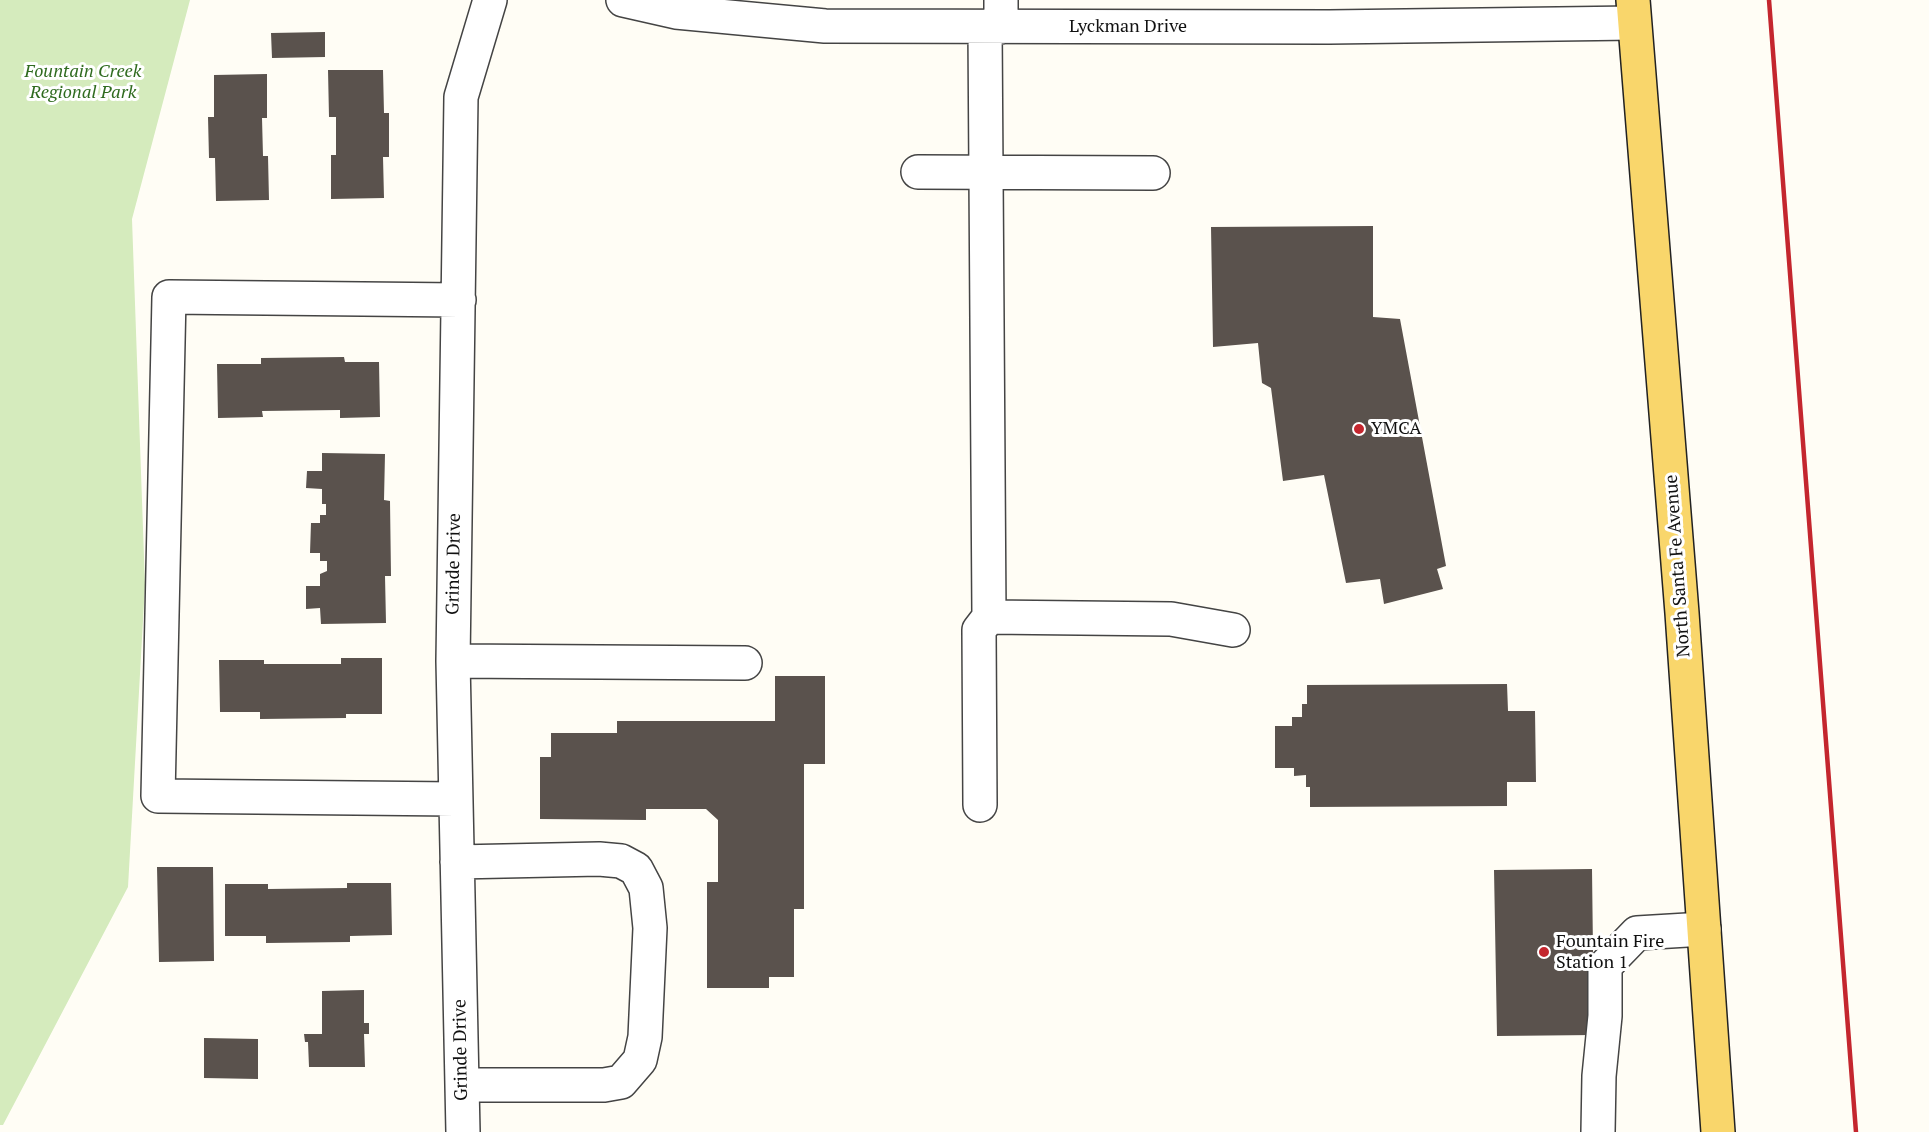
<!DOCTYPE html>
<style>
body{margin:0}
canvas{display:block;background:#fffdf5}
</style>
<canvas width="1929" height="1132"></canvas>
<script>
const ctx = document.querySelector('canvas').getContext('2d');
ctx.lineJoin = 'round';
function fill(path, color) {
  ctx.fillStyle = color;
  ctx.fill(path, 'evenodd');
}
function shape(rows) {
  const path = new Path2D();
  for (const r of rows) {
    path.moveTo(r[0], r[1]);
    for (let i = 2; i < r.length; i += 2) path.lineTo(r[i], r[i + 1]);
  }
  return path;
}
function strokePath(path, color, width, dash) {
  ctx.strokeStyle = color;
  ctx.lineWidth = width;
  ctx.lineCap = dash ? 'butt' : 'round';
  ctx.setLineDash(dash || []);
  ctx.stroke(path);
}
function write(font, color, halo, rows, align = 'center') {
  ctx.font = font + ' "PT Serif",serif';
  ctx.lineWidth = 6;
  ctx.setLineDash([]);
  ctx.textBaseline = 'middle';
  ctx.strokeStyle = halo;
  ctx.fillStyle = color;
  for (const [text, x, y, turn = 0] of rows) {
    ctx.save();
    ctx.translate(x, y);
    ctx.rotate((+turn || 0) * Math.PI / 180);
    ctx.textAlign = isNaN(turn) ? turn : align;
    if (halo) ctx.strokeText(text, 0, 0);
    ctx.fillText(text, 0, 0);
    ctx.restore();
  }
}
fill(shape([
 [0,0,190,0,132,219,145,585,128,887,3,1125,0,1125]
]), '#d5ebbd');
fill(shape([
 [325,32,325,57,272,58,271,33],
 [328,70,383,70,384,113,389,113,389,157,383,157,384,198,331,199,331,155,336,155,336,117,329,117],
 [267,74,267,118,262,118,263,156,268,156,269,200,216,201,215,158,209,158,208,117,214,117,214,75],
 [1373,226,1373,317,1400,319,1446,566,1437,569,1443,589,1384,604,1380,579,1346,583,1324,475,1283,481,1271,388,1262,383,1258,343,1213,347,1211,227],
 [344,357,345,362,379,362,380,417,340,418,340,410,262,411,263,417,218,418,217,364,261,364,261,358],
 [322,453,385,454,384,500,390,501,391,576,385,576,386,623,321,624,320,608,306,609,306,586,320,586,320,574,327,571,327,561,320,561,320,553,310,553,311,523,320,523,320,515,326,515,326,504,322,504,322,489,306,488,307,471,322,471],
 [341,658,382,658,382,714,346,714,346,718,260,719,260,712,220,712,219,660,264,660,264,664,341,664],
 [775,676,825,676,825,764,804,764,804,909,794,909,794,977,769,977,769,988,707,988,707,882,718,882,718,820,706,809,646,809,646,820,540,819,540,757,551,757,551,733,617,733,617,721,775,721],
 [1507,684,1508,711,1535,711,1536,782,1507,782,1507,806,1310,807,1310,787,1306,787,1306,775,1294,776,1294,768,1275,768,1275,726,1292,726,1292,717,1302,717,1302,704,1307,704,1307,685],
 [157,867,213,867,214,961,159,962],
 [1592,869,1594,1035,1497,1036,1494,870],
 [347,883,391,883,392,935,350,936,350,942,266,943,266,936,225,936,225,884,268,884,268,889,347,888],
 [364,990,364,1023,369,1023,369,1034,364,1034,365,1067,309,1067,308,1042,305,1042,304,1034,322,1034,322,991],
 [204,1038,258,1039,258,1079,204,1078]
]), '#5a524d');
const minor = shape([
 [623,0,676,12,825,26,1329,27,1634,23],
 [985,27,989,617,1171,619,1233,630],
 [1001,27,1001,0],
 [918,172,1153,173],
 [453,661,745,663],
 [455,799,158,796,169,297,459,300],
 [980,805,979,630,989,617],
 [457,862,599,859,621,861,636,869,646,888,650,928,645,1037,640,1060,621,1082,604,1085,462,1085],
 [463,1132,453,661,461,97,490,0],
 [1598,1132,1599,1076,1605,1016,1605,966,1637,933,1704,929]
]);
const major = shape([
 [1633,0,1682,613,1718,1132]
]);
strokePath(minor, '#444', 36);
strokePath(major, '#222', 36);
strokePath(minor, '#fff', 33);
strokePath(major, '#f9d66b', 33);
strokePath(shape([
 [1769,0,1856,1132]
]), '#c4262e', 4.5);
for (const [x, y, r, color] of [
 [1359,429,6,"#c4262e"],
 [1544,952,6,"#c4262e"]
]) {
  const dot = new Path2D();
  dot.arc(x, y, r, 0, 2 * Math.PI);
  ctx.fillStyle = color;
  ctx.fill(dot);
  strokePath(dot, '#fff', 2);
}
write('18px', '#111', '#fff', [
 ["Lyckman Drive",1128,27],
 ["Grinde Drive",454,564,-89],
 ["North Santa Fe Avenue",1678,566,-94],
 ["Grinde Drive",461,1050,-91]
]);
write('italic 18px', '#2f6b1f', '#fff', [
 ["Fountain Creek",83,72],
 ["Regional Park",83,93]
]);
write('18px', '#111', '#fff', [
 ["YMCA",1371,429],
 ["Fountain Fire",1556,942],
 ["Station 1",1556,963]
], 'left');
</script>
